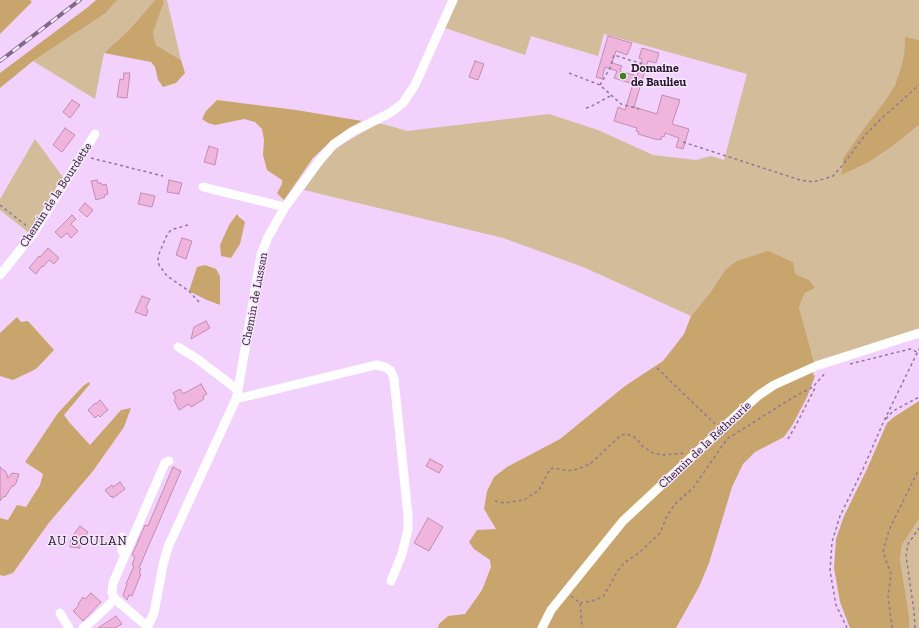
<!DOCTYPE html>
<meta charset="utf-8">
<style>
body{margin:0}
canvas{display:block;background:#f2d2fc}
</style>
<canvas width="919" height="628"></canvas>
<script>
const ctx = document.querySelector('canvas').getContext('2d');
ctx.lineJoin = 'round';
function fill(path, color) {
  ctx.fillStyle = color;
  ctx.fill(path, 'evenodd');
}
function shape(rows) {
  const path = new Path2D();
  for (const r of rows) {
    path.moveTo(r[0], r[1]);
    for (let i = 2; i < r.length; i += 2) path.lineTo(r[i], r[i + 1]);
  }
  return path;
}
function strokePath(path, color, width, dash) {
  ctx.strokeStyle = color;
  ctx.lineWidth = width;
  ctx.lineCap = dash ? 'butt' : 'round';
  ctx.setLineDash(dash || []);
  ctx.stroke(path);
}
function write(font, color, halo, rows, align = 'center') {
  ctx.font = font + ' "Zilla Slab",serif';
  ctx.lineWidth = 3;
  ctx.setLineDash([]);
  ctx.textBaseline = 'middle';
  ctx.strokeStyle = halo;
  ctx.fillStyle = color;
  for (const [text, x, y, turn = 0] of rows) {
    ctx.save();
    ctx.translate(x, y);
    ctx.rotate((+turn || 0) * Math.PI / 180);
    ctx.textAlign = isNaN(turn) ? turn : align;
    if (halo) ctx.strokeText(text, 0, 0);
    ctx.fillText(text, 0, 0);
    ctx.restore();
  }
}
fill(shape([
 [117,0,155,0,129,30,104,53,95,99,33,61,106,13],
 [163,0,167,0,181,60,156,45,153,33,164,2],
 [458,0,919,0,919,40,905,38,904,55,901,67,895,85,885,101,864,128,843,158,842,172,869,162,894,145,919,125,919,329,814,362,799,307,805,293,815,288,809,280,795,275,725,270,710,293,691,316,583,267,503,238,304,190,322,164,334,150,351,139,377,124,383,124,407,131,549,114,598,130,653,155,696,160,711,156,724,160,747,74,604,34,598,56,531,36,525,55,445,28],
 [35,139,65,180,29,233,0,210,0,199],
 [919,519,919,628,909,628,909,615,900,560,902,545]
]), '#d3bc99');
fill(shape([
 [0,0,30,0,32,2,0,34],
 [96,0,117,0,106,13,33,61,0,88,0,73,88,7],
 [155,0,163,0,164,2,153,33,156,45,181,60,185,73,176,83,163,87,158,80,155,67,151,62,104,53,129,30],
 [905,37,919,40,919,125,894,145,869,162,841,175,842,171,843,158,864,128,885,101,895,85,901,67,904,55],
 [217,100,296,110,362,121,349,128,331,141,313,158,284,200,277,193,282,184,282,180,267,170,263,155,264,140,262,129,255,122,244,119,215,125,208,123,202,119,206,111],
 [237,214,239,217,245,222,240,244,231,258,221,256,220,245,229,225],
 [768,251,793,262,795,274,809,280,815,288,805,293,799,307,814,362,813,374,815,376,807,397,793,424,784,437,755,452,743,464,732,487,709,563,699,587,676,628,438,628,439,624,448,616,465,614,482,590,491,567,490,560,474,549,469,542,477,530,496,529,484,509,487,491,494,477,507,467,560,439,625,386,663,361,684,334,691,316,710,293,725,270,737,261],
 [205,265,216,269,220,276,220,305,207,300,189,291,197,267],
 [17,317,21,322,28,321,54,350,36,369,13,380,0,376,0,333],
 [89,382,90,384,64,415,69,422,90,445,121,410,131,408,124,427,93,471,48,524,13,573,4,576,0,575,0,518,8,520,17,505,26,507,40,485,43,474,25,462,58,413,83,386],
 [919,401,919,519,902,545,900,560,909,615,909,628,850,628,840,602,834,568,836,539,844,516,867,469,887,423,894,417]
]), '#c8a56c');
const building = shape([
 [608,36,632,43,627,55,616,51,612,63,622,66,620,71,637,76,642,59,639,58,642,48,659,53,656,63,648,61,634,107,657,114,662,95,680,100,672,124,689,129,683,149,676,147,679,138,665,133,664,137,662,136,661,140,659,139,658,140,638,134,639,132,636,131,637,128,614,121,618,107,625,110,633,84,614,78,617,71,605,67,602,79,596,77,608,36],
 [475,61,484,64,478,80,469,77,475,61],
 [124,73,130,73,127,98,117,97,120,79,123,80,124,73],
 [72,100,80,105,70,118,63,112,72,100],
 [65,128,75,135,62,152,53,145,65,128],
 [209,146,218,149,215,165,204,162,209,146],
 [97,180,98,183,101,183,102,185,106,184,108,194,104,195,105,197,96,200,91,181,97,180],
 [169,180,182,183,179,194,167,192,169,180],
 [141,193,155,196,152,207,138,204,141,193],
 [85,203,93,210,87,217,79,210,85,203],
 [72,215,76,219,71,224,78,231,71,238,67,233,61,238,55,232,72,215],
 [182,238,192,241,186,259,176,255,182,238],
 [48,248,59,258,54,264,49,260,43,267,42,266,36,274,29,268,39,256,40,257,48,248],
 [142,296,150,299,146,307,148,311,146,316,135,312,142,296],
 [206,321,210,328,191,339,194,327,206,321],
 [201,384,207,394,203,396,204,399,191,407,189,404,179,410,174,400,176,398,173,393,180,389,183,394,201,384],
 [100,400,108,410,100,417,98,415,95,418,88,410,95,403,96,404,100,400],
 [430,459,443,466,439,473,426,466,430,459],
 [0,467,6,472,8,478,12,473,19,474,16,483,14,486,12,486,5,497,4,496,0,501,0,467],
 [173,467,181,471,139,568,141,569,139,573,141,574,132,596,129,595,127,600,123,595,127,584,126,584,134,566,132,565,135,557,132,555,145,525,148,526,173,467],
 [120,482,125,489,113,498,112,496,111,497,105,490,112,485,113,487,120,482],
 [428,518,443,527,429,551,414,543,428,518],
 [80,526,88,532,80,543,80,548,70,547,71,538,80,526],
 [91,593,101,602,83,621,73,611,79,605,78,604,83,597,85,599,91,593],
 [116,616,122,624,115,628,98,628,116,616]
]);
fill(building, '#efb5dd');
strokePath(building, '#c28cb1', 1);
strokePath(shape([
 [569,73,600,85,621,104,639,109],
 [600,85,610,68,614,55,655,68],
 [586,108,590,107,612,95],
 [683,142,800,180,813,182,824,179,833,176,842,166,866,134,882,118,919,85],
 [91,158,163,176],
 [0,205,28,227],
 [188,225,174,229,170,231,166,237,159,254,158,259,159,265,167,276,189,291,199,302],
 [850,364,910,349,919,353],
 [657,368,715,424],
 [886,419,893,411,919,397],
 [788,439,796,425,816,386],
 [495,501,504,503,524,500,539,490,550,469,555,468,567,471,578,469,590,464,621,435,627,434,636,438,642,446,653,453,663,455,685,453],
 [571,596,580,603,582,628],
 [580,603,592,601,603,597,611,583,617,572,624,563,640,552,660,533,667,516,675,504,693,488,727,439,792,398,813,387,826,372],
 [847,628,836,605,830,571,832,542,840,516,863,469,883,423,919,349],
 [892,628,888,597,891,574,883,552,889,530,919,469],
 [915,628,914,611,906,556,908,544,919,528]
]), '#907897', 1.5, [3, 3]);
strokePath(shape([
 [203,187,285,207],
 [0,275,33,234,95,134],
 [178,347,196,358,238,390],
 [236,399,376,365,385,367,391,371,394,379,408,515,408,529,402,554,391,581],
 [122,537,121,541,122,551,125,555],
 [115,599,112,593,113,583,165,463,169,461],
 [60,613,69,628],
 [83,628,92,621,115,599,148,627],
 [147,628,154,613,163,565,168,547,236,399,238,390,261,255,268,237,285,207,320,160,334,144,352,132,390,113,403,103,415,85,453,0],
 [542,628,551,610,623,521,741,411,759,395,774,385,816,366,919,333]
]), '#fff', 9);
const rail = shape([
 [0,61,80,0]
]);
strokePath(rail, '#7f6986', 4);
strokePath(rail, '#f6e6fb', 2.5, [8]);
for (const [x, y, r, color] of [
 [623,76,4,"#3f8225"]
]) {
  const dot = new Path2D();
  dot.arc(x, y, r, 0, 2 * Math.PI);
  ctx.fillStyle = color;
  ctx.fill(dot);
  strokePath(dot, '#f6e6fb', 1.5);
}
write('bold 12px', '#26172a', '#f6e6fb', [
 ["Domaine",631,69],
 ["de Baulieu",631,83]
], 'left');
write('12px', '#26172a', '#f6e6fb', [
 ["Chemin de la Bourdette",56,195,-57],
 ["Chemin de Lussan",255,299,-79],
 ["Chemin de la Réthourie",705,445,-43]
]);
ctx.letterSpacing = '1px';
write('13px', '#26172a', '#f6e6fb', [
 ["AU SOULAN",88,541]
]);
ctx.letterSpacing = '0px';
</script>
